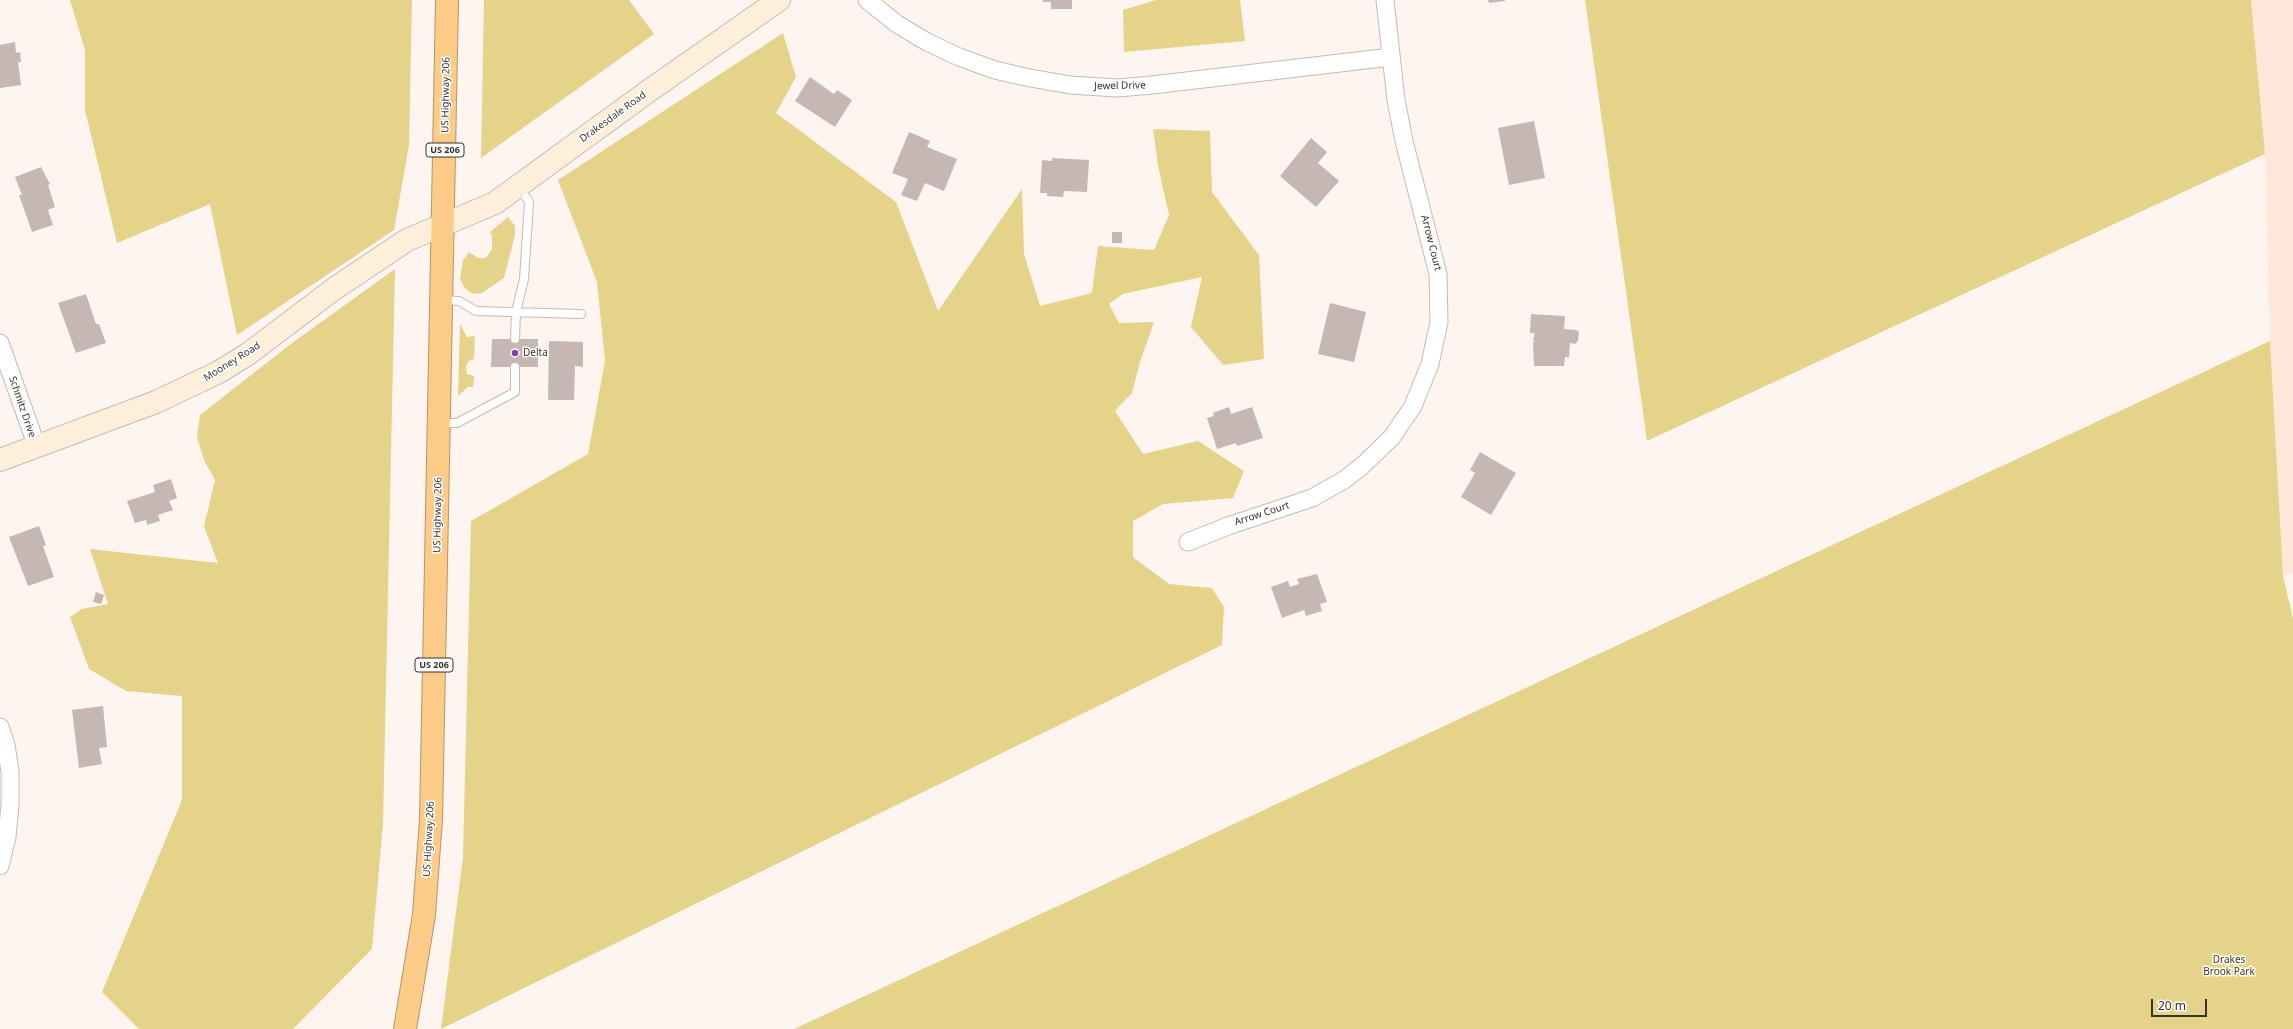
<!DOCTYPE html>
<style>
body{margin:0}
#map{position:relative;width:2293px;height:1029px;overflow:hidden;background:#fef5f0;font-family:"Noto Sans",sans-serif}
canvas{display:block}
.scale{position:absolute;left:2151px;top:999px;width:56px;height:18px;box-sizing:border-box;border:2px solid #38322f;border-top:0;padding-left:5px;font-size:12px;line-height:14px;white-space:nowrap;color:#38322f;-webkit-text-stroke:3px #fff;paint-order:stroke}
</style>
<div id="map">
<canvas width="2293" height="1029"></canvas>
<div class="scale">20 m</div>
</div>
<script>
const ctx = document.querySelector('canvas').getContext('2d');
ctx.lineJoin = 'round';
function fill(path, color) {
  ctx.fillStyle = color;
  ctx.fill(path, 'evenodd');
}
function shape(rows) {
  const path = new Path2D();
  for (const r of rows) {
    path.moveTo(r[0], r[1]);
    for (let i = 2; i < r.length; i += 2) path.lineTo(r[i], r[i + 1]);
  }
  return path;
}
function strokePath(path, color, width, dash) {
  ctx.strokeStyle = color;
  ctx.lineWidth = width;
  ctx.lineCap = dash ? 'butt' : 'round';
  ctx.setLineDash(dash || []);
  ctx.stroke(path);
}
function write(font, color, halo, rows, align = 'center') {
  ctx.font = font + ' "Noto Sans",sans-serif';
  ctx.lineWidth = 3;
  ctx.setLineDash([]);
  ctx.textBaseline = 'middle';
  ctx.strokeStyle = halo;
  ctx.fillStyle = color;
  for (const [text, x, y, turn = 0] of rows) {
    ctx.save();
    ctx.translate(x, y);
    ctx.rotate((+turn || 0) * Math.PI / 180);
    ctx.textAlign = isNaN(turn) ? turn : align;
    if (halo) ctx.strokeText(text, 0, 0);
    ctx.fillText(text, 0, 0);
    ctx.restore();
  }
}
fill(shape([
 [2251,0,2293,0,2293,574,2283,575,2270,341,2265,154]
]), '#fee8da');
fill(shape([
 [70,0,412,0,409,145,394,230,237,335,210,204,117,243,85,110,85,50],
 [484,0,629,0,654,34,481,158],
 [1156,0,1240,0,1245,41,1124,52,1123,10],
 [1585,0,2251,0,2265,154,1647,441],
 [783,33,796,77,776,113,896,202,938,311,1022,189,1024,254,1040,306,1092,293,1098,246,1154,250,1169,215,1158,166,1153,129,1210,131,1212,192,1259,255,1264,359,1223,365,1191,327,1202,277,1123,294,1109,304,1119,323,1154,322,1140,362,1132,393,1115,411,1143,454,1198,441,1244,471,1233,498,1163,504,1133,521,1133,557,1169,584,1212,588,1224,607,1222,645,441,1029,463,857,471,521,588,454,605,361,597,282,558,180],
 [508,217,515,226,515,235,504,278,482,293,472,294,464,287,460,279,463,260,469,252,478,258,486,258,492,249,492,236,490,232],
 [395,269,383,823,372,949,293,1029,139,1029,102,992,182,800,182,696,126,691,89,669,70,617,82,609,108,604,90,549,218,563,204,526,215,480,204,460,197,437,200,415,292,343],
 [460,324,467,337,475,336,474,359,469,361,466,366,467,374,474,376,473,387,468,387,458,396],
 [2270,341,2283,575,2293,619,2293,1029,794,1029]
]), '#e5d38a');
fill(shape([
 [1043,0,1072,0,1072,9,1051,9,1051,2,1043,2],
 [1488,0,1505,0,1505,1,1489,3],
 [15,42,16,53,20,52,21,62,18,62,21,85,0,88,0,45],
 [810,77,834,94,837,90,852,100,835,127,795,101],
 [1534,121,1545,178,1509,185,1498,128],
 [909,132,930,141,927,147,957,159,944,191,925,183,917,201,901,195,908,179,892,173],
 [1311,138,1327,152,1318,163,1339,181,1316,207,1280,176],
 [1052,158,1089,160,1087,192,1064,191,1063,197,1047,196,1047,193,1040,193,1042,160,1052,161],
 [41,167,50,184,48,185,55,207,48,210,53,225,32,232,19,195,22,195,15,177],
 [1112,232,1122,232,1122,243,1112,243],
 [86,294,96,324,99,324,106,343,76,353,58,303],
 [1330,303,1366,312,1354,362,1318,354],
 [1531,314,1565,316,1564,329,1576,330,1579,332,1578,341,1575,344,1570,343,1569,357,1565,357,1564,366,1534,366,1533,342,1535,341,1533,340,1535,333,1530,333],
 [492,339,538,339,538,367,491,367],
 [549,341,583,342,583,367,575,366,574,400,548,400],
 [1229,407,1231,414,1252,407,1263,438,1237,446,1236,443,1217,449,1207,418,1214,416,1213,413],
 [1480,452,1516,473,1491,515,1461,497,1475,473,1470,470],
 [171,479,177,498,169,501,173,510,158,515,160,521,147,525,146,520,135,523,127,501,155,492,153,485],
 [39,526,46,545,43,546,54,577,28,586,9,537],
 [1317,574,1327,602,1320,604,1322,611,1306,616,1304,610,1282,618,1271,587,1288,581,1290,587,1299,584,1297,579],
 [96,592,104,595,101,604,93,602],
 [103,706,107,747,99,748,102,764,79,768,72,710]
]), '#c7b7b2');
const lane = shape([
 [443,300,459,301,476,311,581,314],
 [515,339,516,312,524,279,529,202,519,187],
 [440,423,457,423,515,392,515,367]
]);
const street = shape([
 [867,0,897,24,927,42,959,57,995,70,1025,77,1070,85,1118,88,1152,85,1391,57],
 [0,343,37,447],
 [1188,542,1228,526,1312,498,1344,480,1362,466,1392,437,1413,406,1430,364,1439,322,1438,274,1404,141,1396,100,1385,0],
 [0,727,6,745,10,771,10,805,7,837,0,866]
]);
const secondary = shape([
 [0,460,156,402,219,372,248,354,334,289,407,240,495,203,650,90,779,0]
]);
const highway = shape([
 [405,1029,424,915,431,819,447,0]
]);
strokePath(lane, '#c7b9b1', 10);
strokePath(street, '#c7b9b1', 19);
strokePath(secondary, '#c7b9b1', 24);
strokePath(highway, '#b79568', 24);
strokePath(lane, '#fff', 8);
strokePath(street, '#fff', 17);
strokePath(secondary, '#feefdb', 22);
strokePath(highway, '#fccb87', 22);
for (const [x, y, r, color] of [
 [515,353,4,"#893eaf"]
]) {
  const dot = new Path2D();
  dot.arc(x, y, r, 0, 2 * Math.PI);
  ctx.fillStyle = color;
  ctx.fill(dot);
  strokePath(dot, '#fff', 1.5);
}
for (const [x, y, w] of [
 [445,150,38],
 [434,665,38]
]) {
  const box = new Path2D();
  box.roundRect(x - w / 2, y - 7, w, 14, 3);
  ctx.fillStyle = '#fff';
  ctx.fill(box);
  strokePath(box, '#38322f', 1);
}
write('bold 9px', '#38322f', null, [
 ["US 206",445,150],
 ["US 206",434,665]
]);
write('10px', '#38322f', '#fff', [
 ["Jewel Drive",1120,86,-1],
 ["US Highway 206",446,95,-89],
 ["Drakesdale Road",613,117,-36],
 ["Arrow Court",1431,243,76],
 ["Mooney Road",232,362,-32],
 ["Schmitz Drive",22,407,71],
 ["Arrow Court",1262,514,-18],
 ["US Highway 206",438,515,-89],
 ["US Highway 206",429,839,-87]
]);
write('10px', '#38322f', '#fff', [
 ["Delta",523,353]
], 'left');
write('10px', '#43390b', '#fff', [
 ["Drakes",2229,960],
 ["Brook Park",2229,972]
]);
</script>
